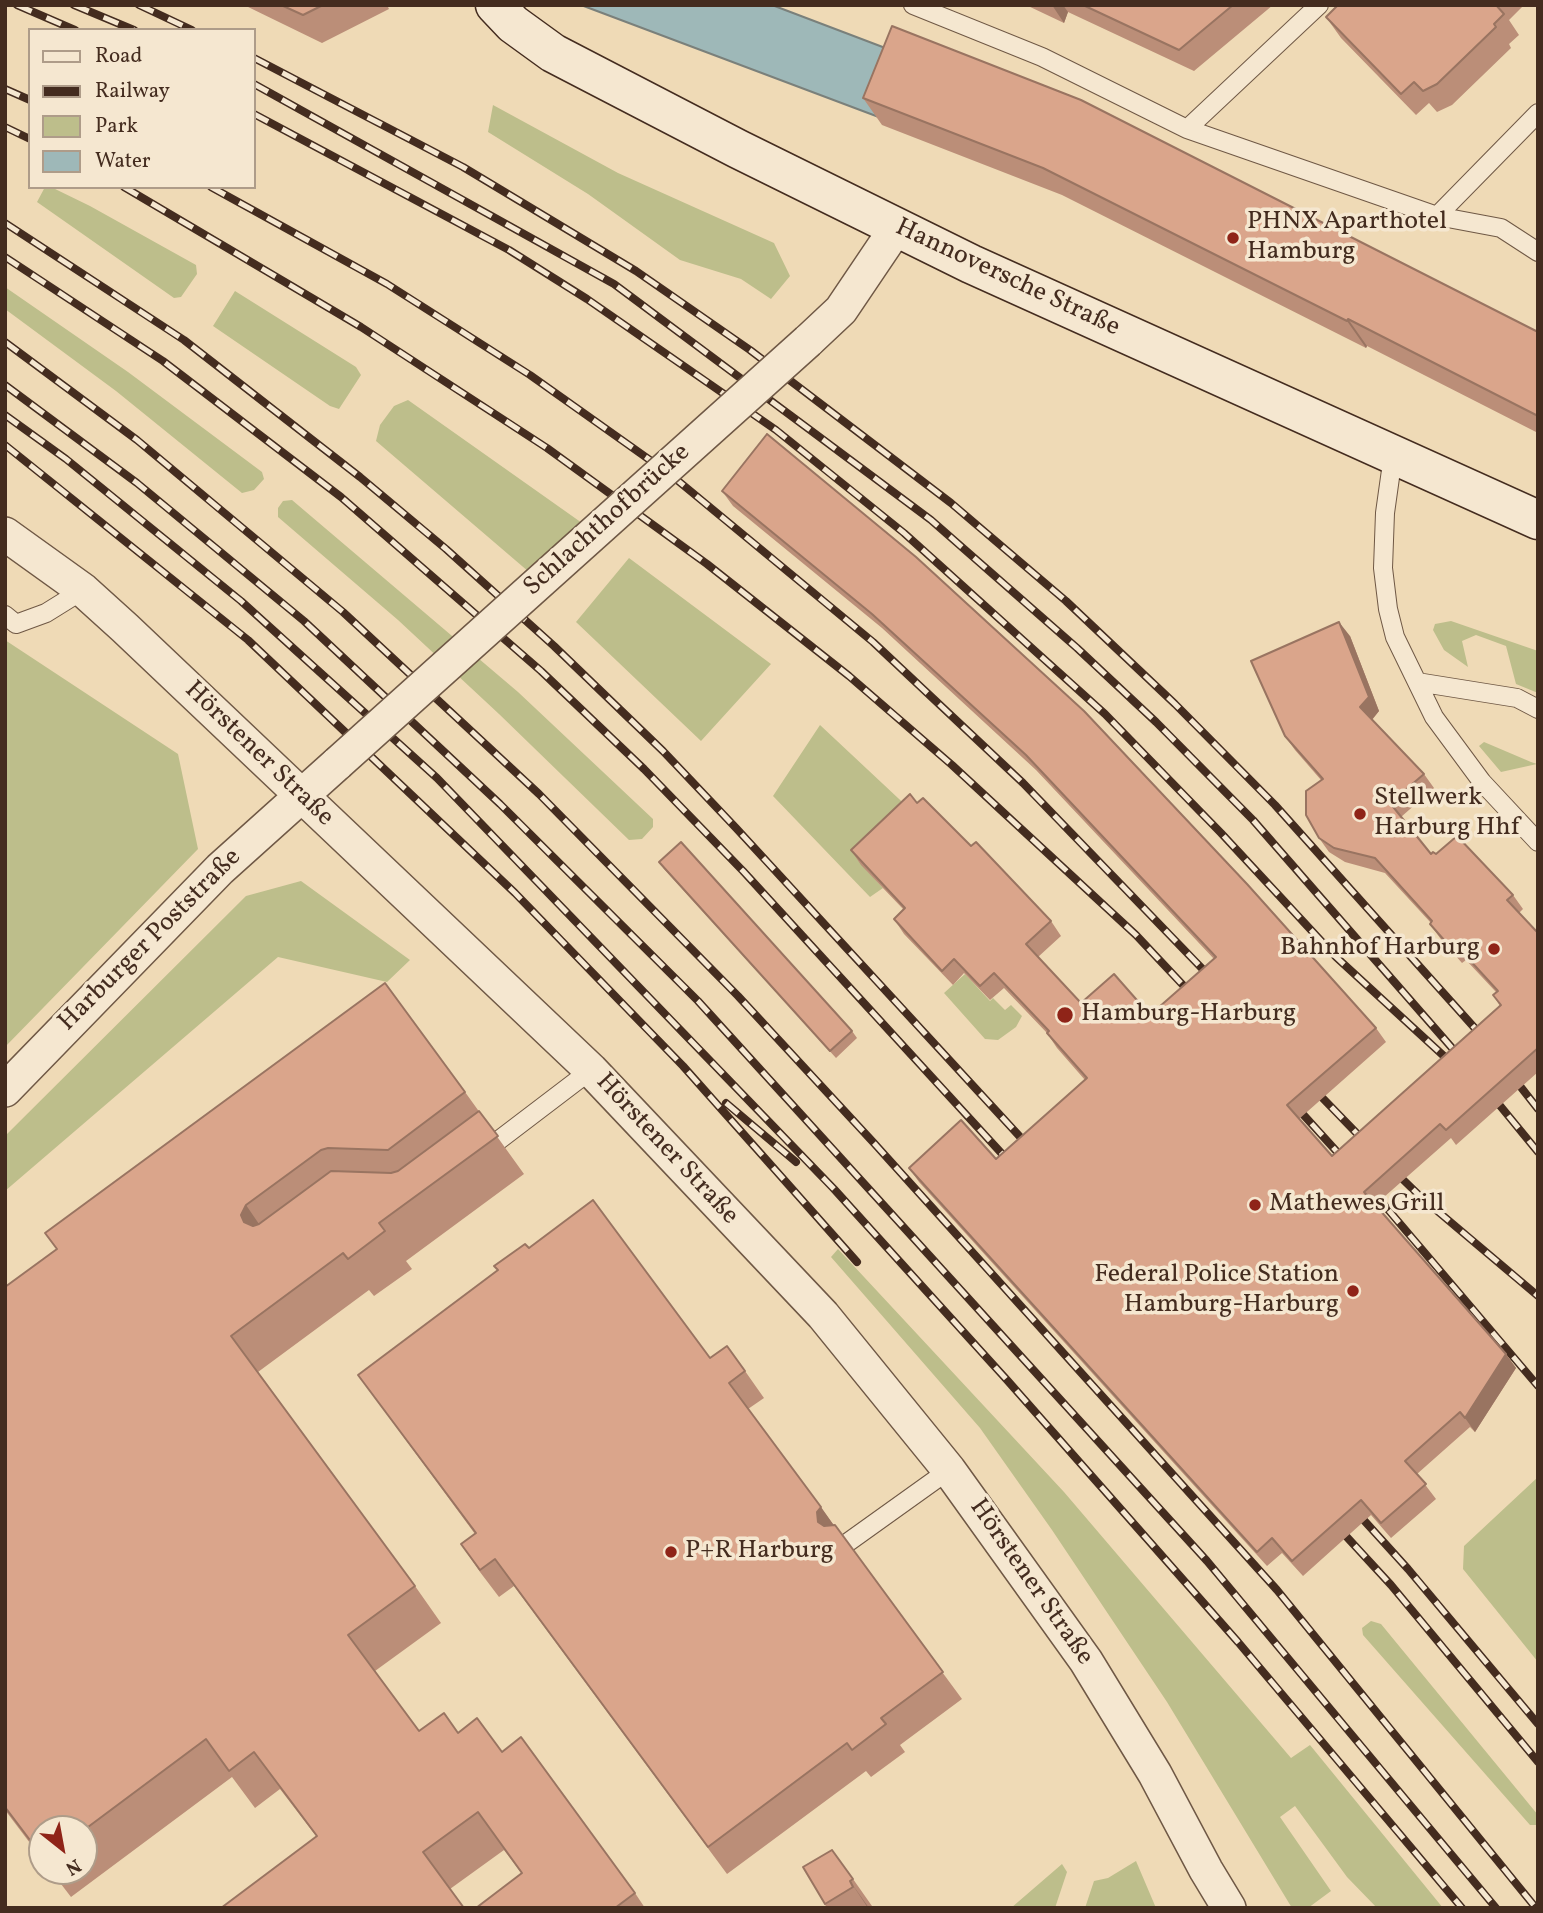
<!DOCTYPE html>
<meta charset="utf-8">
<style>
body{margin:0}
#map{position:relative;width:1543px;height:1913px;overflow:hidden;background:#efdab6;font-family:Vollkorn,serif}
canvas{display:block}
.frame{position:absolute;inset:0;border:7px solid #442c1f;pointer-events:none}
.legend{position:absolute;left:28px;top:28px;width:228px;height:161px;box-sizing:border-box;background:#f5e7d0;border:2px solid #ae9c89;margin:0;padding:9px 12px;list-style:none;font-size:21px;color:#442c1f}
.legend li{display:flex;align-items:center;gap:14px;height:35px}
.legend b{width:35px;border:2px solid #ae9c89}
.north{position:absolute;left:28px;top:1815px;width:70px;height:70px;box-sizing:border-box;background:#f5e7d0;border:2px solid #ae9c89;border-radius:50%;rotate:149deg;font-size:19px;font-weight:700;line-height:28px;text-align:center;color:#442c1f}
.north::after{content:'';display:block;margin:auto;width:24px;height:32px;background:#8f2418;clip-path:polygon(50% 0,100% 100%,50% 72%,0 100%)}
</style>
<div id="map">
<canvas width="1543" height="1913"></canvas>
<div class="frame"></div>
<ul class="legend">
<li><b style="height:9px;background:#f5e7d0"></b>Road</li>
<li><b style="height:9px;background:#442c1f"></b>Railway</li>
<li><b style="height:19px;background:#bdbe8b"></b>Park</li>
<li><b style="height:19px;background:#9eb8b8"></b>Water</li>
</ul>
<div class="north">N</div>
</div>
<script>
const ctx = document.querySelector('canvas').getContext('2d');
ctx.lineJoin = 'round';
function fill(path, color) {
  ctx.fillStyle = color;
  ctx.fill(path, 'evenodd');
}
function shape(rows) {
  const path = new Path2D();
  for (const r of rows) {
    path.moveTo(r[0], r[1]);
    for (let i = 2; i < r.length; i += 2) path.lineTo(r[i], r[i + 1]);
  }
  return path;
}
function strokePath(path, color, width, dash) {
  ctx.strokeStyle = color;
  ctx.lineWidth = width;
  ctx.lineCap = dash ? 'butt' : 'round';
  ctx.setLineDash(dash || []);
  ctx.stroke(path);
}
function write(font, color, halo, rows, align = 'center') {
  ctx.font = font + ' Vollkorn,serif';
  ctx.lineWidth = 7;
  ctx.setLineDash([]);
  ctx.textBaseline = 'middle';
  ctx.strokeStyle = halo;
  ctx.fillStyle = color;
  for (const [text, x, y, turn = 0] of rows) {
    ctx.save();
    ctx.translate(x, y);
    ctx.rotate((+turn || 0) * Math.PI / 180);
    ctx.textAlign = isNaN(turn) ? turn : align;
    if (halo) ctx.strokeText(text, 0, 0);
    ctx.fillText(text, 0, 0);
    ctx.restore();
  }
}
fill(shape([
 [493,105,618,173,774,243,790,276,771,299,741,279,680,260,588,194,488,132],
 [45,187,51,187,90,206,196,265,197,274,181,297,174,298,37,202],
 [5,287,128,372,262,472,264,479,254,490,242,493,116,391,5,309],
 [235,291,356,367,361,375,339,409,330,406,213,326],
 [408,400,582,523,529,572,376,441,380,425,394,406],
 [292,500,518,692,653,819,653,827,642,839,629,840,499,714,398,620,278,517,278,508,283,501],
 [629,558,771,664,701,741,576,622],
 [1451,621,1538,651,1538,693,1516,684,1506,646,1476,635,1462,641,1468,667,1444,650,1433,630,1435,624],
 [5,640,178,754,198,849,5,1047],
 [820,725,914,813,861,864,883,888,870,897,773,796],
 [1484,742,1531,762,1537,764,1501,772,1479,746],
 [301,881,410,960,387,982,278,957,5,1191,5,1136,246,896],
 [965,974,990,1001,993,998,1005,1010,1011,1005,1022,1016,1016,1027,998,1040,985,1039,944,993],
 [838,1249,1064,1492,1291,1758,1310,1745,1443,1908,1377,1908,1347,1877,1295,1806,1280,1817,1331,1891,1308,1908,1292,1908,1167,1702,1052,1530,980,1428,831,1257],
 [1538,1477,1538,1662,1463,1569,1464,1546],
 [1371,1621,1381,1624,1538,1815,1537,1825,1530,1825,1363,1635,1362,1628],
 [1136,1861,1156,1908,1085,1908,1094,1881,1108,1878],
 [1062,1864,1067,1872,1055,1908,1011,1908]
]), '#bdbe8b');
const water = shape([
 [581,5,772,5,909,57,884,119,581,5]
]);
fill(water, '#9eb8b8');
strokePath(water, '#7a807b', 2);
const lane = shape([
 [913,5,1042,57,1187,129,1437,216,1501,228,1538,252],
 [1187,129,1319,5],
 [1437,216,1538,113],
 [1393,456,1385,513,1383,568,1388,609,1395,637,1434,717,1482,782,1538,842],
 [5,615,16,624,46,613,83,590],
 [1417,682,1517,698,1538,709],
 [482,1153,591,1070],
 [847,1543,949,1470]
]);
const street = shape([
 [808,341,841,310,897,227],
 [5,534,83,590,125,628,591,1070,823,1315,949,1470,1086,1661,1155,1774,1206,1870,1229,1908],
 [5,1090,220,869,338,763]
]);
const secondary = shape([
 [495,5,513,24,553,53,738,149,971,264,1538,520]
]);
strokePath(lane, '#6f5845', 20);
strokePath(street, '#6f5845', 36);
strokePath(secondary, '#442c1f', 41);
strokePath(lane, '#f5e7d0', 18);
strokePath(street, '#f5e7d0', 33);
strokePath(secondary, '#f5e7d0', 38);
const rail = shape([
 [17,5,75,30],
 [74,5,134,30],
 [139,5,192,30],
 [254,58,463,167,636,271,750,350,951,503,1066,601,1175,704,1275,805,1489,1044],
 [254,84,614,284,931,520,1077,648,1156,722,1253,820,1466,1064],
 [5,89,30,100],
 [254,114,509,250,587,299,776,430,904,533,1105,714,1221,833,1336,957,1458,1069],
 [5,127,30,139],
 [124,187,361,327,547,448,707,564,849,676,952,765,1136,935,1197,1000],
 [211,187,387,284,530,375,671,475,873,642,1023,783,1217,984],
 [5,223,184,340,360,477,446,549,554,646,663,751,736,828,1034,1152],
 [5,257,163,361,341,497,541,671,644,769,743,871,1015,1168],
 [5,342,137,440,343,612,539,794,738,996,873,1142,1277,1590,1536,1908],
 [5,385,137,483,304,621,500,804,698,1001,1207,1561,1496,1908],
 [5,415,66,459,241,601,437,778,834,1189,1007,1380,1238,1642,1462,1908],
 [5,445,248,640,515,893,683,1066,857,1262],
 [1509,1072,1538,1109],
 [1309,1084,1370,1147],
 [1488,1091,1538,1152],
 [1290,1100,1349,1165],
 [726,1103,796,1162],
 [1390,1167,1422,1198,1538,1296],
 [1368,1186,1538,1386],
 [1351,1506,1408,1569,1538,1724],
 [1333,1522,1391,1585,1538,1762]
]);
strokePath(rail, '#442c1f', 8);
strokePath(rail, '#f5e7d0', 5, [16]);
const streetBridge = shape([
 [338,763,808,341]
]);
strokePath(streetBridge, '#6f5845', 36, []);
strokePath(streetBridge, '#f5e7d0', 33);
fill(shape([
 [244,5,387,5,389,9,322,43],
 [1026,5,1273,5,1194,71,1068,12,1064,23],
 [1338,5,1524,5,1509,20,1519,35,1509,44,1511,48,1452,105,1437,112,1429,103,1416,115,1341,38,1326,17],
 [863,98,1538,332,1538,433,1367,346,1366,348,1062,195,882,125],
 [722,491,1376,1028,1386,1042,1299,1119,1332,1156,1500,1006,1493,995,1496,992,1466,960,1462,963,1440,938,1430,924,1431,923,1385,873,1345,862,1329,852,1319,838,1321,780,1295,750,1285,736,1350,636,1379,711,1372,720,1424,774,1434,788,1401,817,1431,854,1436,854,1513,895,1523,909,1519,913,1538,933,1538,1072,1456,1145,1451,1138,1375,1205,1506,1354,1516,1368,1475,1432,1470,1427,1417,1474,1436,1499,1391,1538,1371,1515,1303,1576,1282,1553,1267,1566,919,1182,909,1168,996,1159,1085,1080,1057,1048,1047,1033,1004,988,990,1000,964,973,953,985,904,934,894,919,904,910,861,865,851,850,917,803,971,846,1051,921,1061,936,1038,957,1081,1003,1150,1015,1214,959,1036,770,882,628,733,506],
 [659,862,852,1031,857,1038,836,1058,664,869],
 [465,1092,524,1174,406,1261,412,1269,374,1296,369,1290,258,1372,415,1586,441,1623,375,1671,419,1731,458,1733,502,1752,635,1893,645,1908,476,1908,522,1874,504,1850,450,1889,316,1836,280,1789,255,1808,232,1777,71,1897,51,1871,84,1871,84,1829,42,1829,42,1859,5,1810,5,1287,57,1249],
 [529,1248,710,1358,745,1371,764,1398,748,1409,962,1699,900,1745,905,1752,871,1777,866,1771,727,1874,514,1586,499,1597,480,1572,461,1544,475,1534,358,1375],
 [803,1867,853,1879,872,1906,869,1908,827,1908]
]), '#bb8e78');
fill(shape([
 [1052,5,1063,5,1068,12,1064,23],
 [1348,319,1367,346,1366,348,1347,321],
 [1339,622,1350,636,1379,711,1370,722,1360,707],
 [246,1205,272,1243,244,1222,241,1215],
 [1506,1354,1516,1368,1475,1432,1465,1418],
 [821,1507,840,1534,836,1539,818,1522,817,1512],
 [850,1881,869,1908,868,1908]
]), '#997461');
const building = shape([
 [281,5,323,5,303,15,281,5],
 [1083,5,1233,5,1179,50,1083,5],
 [1338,5,1496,5,1504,14,1494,24,1496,27,1437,84,1423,91,1414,82,1401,94,1326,17,1338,5],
 [892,26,1081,100,1538,332,1538,416,1348,319,1347,321,1043,168,863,98,892,26],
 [767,434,916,557,1084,711,1247,884,1376,1028,1287,1105,1332,1156,1501,1005,1493,995,1498,991,1456,945,1452,949,1430,924,1432,921,1375,858,1334,848,1319,838,1306,815,1306,791,1323,779,1285,736,1251,661,1339,622,1369,697,1360,707,1424,774,1390,803,1431,854,1433,852,1436,854,1457,836,1513,895,1507,900,1538,933,1538,1048,1446,1130,1440,1124,1364,1192,1506,1354,1465,1418,1460,1412,1405,1461,1426,1484,1381,1523,1361,1500,1292,1561,1272,1538,1257,1552,909,1168,961,1120,996,1159,1087,1078,1047,1033,1049,1031,994,973,980,986,954,959,942,971,894,919,905,908,851,850,910,794,917,803,923,798,971,846,976,842,1051,921,1026,944,1081,1003,1114,974,1150,1015,1216,957,1026,755,872,614,722,491,767,434],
 [681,842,852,1031,830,1051,659,862,681,842],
 [385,983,465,1092,388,1150,328,1148,321,1150,246,1205,241,1215,244,1222,253,1226,259,1224,331,1171,391,1173,398,1171,479,1111,498,1136,379,1223,385,1231,348,1259,343,1253,231,1336,415,1586,348,1635,419,1731,444,1713,458,1733,477,1718,502,1752,521,1737,635,1893,615,1908,476,1908,522,1873,478,1812,423,1852,464,1908,221,1908,317,1836,254,1752,229,1771,206,1739,84,1830,84,1829,42,1829,42,1856,5,1807,5,1287,57,1249,45,1233,385,983],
 [593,1200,710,1358,727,1346,745,1371,729,1383,821,1507,817,1512,818,1522,824,1526,835,1525,943,1672,881,1718,886,1724,852,1750,847,1743,708,1847,495,1559,480,1570,461,1544,476,1533,358,1375,498,1270,494,1266,525,1244,529,1248,593,1200],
 [832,1850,853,1879,850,1881,853,1887,825,1904,803,1867,832,1850]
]);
fill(building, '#daa58b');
strokePath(building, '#997461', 2);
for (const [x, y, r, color] of [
 [1233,238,7,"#8f2418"],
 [1360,814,7,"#8f2418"],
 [1494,949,7,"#8f2418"],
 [1065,1015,9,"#8f2418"],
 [1255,1205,7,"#8f2418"],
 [1353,1291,7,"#8f2418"],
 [671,1552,7,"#8f2418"]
]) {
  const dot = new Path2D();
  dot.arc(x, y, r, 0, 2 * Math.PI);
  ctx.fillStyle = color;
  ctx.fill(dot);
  strokePath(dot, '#f5e7d0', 2.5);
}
write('26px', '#442c1f', '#f5e7d0', [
 ["PHNX Aparthotel",1247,223],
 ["Hamburg",1247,253],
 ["Stellwerk",1374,799],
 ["Harburg Hhf",1374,829],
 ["Bahnhof Harburg",1480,949,"right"],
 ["Hamburg-Harburg",1081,1015],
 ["Mathewes Grill",1269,1205],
 ["Federal Police Station",1339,1276,"right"],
 ["Hamburg-Harburg",1339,1306,"right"],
 ["P+R Harburg",685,1552]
], 'left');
write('26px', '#442c1f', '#f5e7d0', [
 ["Hannoversche Straße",1007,279,25],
 ["Schlachthofbrücke",608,521,-42],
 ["Hörstener Straße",258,755,44],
 ["Harburger Poststraße",151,941,-45],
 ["Hörstener Straße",666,1150,47],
 ["Hörstener Straße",1030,1583,55]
]);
</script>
